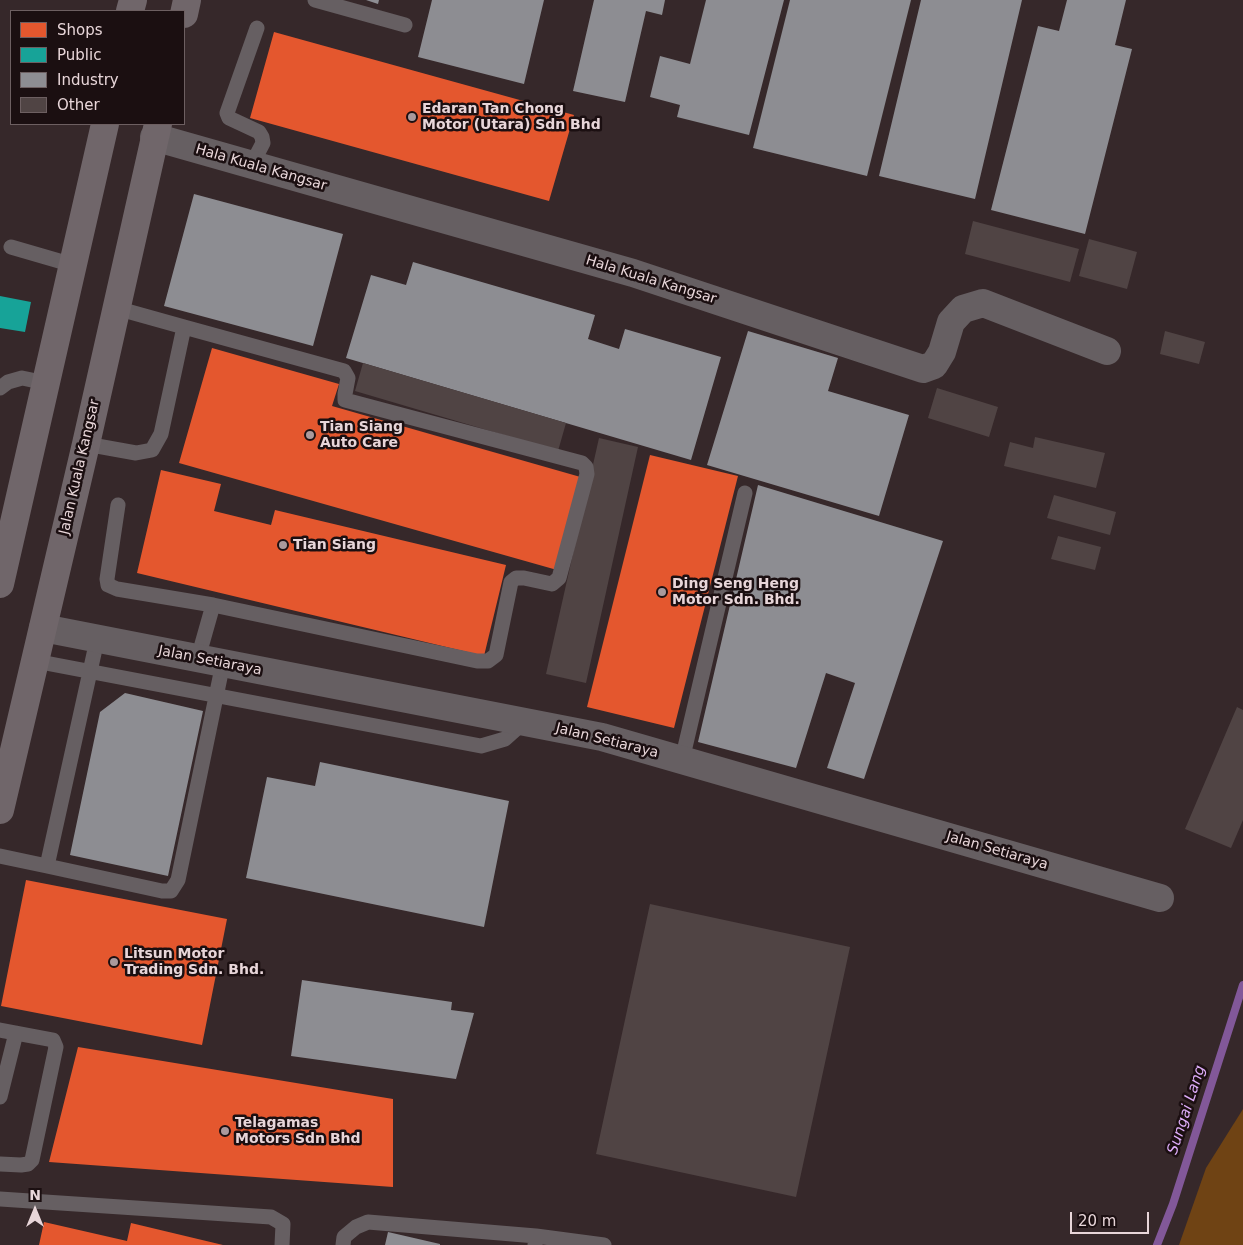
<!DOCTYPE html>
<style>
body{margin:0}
#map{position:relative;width:1243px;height:1245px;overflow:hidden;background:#36282a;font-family:"DejaVu Sans",sans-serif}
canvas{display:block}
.legend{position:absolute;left:10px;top:10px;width:175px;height:115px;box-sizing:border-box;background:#1b0f11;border:1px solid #6d5f61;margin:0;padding:6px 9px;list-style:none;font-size:15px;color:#e8d6d9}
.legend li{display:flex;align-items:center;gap:10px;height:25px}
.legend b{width:25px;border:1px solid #6d5f61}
.north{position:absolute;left:10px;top:1185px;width:50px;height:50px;-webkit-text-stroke:4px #1b0f11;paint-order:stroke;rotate:0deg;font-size:14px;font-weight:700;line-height:20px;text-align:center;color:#e8d6d9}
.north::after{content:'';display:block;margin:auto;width:18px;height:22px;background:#e8d6d9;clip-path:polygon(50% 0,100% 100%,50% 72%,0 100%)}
.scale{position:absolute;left:1070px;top:1212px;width:79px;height:22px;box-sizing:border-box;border:2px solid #e8d6d9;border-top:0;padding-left:6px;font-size:15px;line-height:18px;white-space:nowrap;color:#e8d6d9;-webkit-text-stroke:4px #1b0f11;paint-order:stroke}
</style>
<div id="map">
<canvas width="1243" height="1245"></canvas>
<ul class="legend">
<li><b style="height:14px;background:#e4572e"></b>Shops</li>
<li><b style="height:14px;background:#17a398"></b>Public</li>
<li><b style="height:14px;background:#8d8d92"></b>Industry</li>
<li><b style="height:14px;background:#504444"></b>Other</li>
</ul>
<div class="north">N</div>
<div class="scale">20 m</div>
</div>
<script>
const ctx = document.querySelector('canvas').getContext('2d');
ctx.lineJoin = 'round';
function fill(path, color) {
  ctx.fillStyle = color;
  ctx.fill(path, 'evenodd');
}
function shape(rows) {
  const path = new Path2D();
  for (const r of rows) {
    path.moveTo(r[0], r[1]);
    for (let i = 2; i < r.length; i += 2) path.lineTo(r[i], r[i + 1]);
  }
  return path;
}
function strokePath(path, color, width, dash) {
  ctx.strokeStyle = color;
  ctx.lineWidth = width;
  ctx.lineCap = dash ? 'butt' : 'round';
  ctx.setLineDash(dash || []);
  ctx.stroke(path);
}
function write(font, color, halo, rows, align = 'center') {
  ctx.font = font + ' "DejaVu Sans",sans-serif';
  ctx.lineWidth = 5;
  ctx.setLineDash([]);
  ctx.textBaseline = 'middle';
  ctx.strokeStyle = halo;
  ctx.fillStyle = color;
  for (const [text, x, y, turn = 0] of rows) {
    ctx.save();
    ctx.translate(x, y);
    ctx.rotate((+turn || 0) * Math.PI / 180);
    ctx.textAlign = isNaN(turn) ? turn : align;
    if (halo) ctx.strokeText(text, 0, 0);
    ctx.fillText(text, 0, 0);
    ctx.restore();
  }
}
fill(shape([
 [1243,1109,1243,1245,1179,1245,1206,1168]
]), '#6f4314');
fill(shape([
 [274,32,574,115,549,201,250,118],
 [212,348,339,384,332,406,584,478,557,570,179,463],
 [650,455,738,476,674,728,587,707],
 [161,470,221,484,214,511,271,525,275,510,506,565,484,656,137,573],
 [26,880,227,919,202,1045,1,1006],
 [78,1047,393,1099,393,1187,49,1162],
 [44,1222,127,1241,131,1223,223,1245,39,1245]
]), '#e4572e');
fill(shape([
 [0,296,31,302,25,332,0,328]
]), '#17a398');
fill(shape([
 [366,0,379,0,378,4],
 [432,0,544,0,524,84,418,57],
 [594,0,665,0,662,15,646,11,625,102,573,91],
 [706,0,784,0,749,135,677,117,680,105,650,97,660,56,690,64],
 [790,0,911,0,867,176,753,148],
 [921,0,1022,0,975,199,879,176],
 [1067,0,1126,0,1115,45,1132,49,1085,234,991,210,1038,26,1059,31],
 [194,194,343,234,313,346,164,306],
 [413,262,595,315,588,339,619,349,625,329,721,357,691,460,346,358,371,275,406,285],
 [748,331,838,358,828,391,909,415,879,516,707,465],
 [758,485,943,541,864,779,827,768,855,683,826,673,796,768,698,742],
 [125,693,203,711,168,876,70,855,100,712],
 [320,762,509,801,484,927,246,878,267,777,315,786],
 [302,980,452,1002,451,1010,474,1013,456,1079,291,1056],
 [388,1232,440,1244,440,1245,385,1245]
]), '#8d8d92');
strokePath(shape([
 [1157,1245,1173,1204,1243,985]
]), '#825899', 8);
fill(shape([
 [973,221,1079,249,1070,282,965,254],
 [1089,239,1137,252,1127,289,1079,276],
 [1165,331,1205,342,1199,364,1160,354],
 [363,363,566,423,558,451,355,391],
 [937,388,998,407,989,437,928,418],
 [1035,437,1105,453,1096,488,1004,466,1010,442,1033,448],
 [599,438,638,447,586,683,546,674],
 [1054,495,1116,512,1110,535,1047,518],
 [1058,536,1101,547,1095,570,1051,559],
 [1237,707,1243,710,1243,820,1231,848,1185,829],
 [650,904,850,947,796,1197,596,1154]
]), '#504444');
strokePath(shape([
 [315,0,405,25],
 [251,166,263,143,262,137,259,132,229,118,227,113,257,28],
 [11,247,73,265],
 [184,327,344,371,348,378,345,394,345,400,582,463,586,467,587,474,559,578,552,584,524,578,516,578,511,582,496,655,488,661,477,661,213,605],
 [0,388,8,382,22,378,46,383],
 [86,444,136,453,152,450,161,434,184,327,116,308],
 [118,505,107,579,108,585,117,589,213,605,198,658],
 [35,661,481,746,505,739,524,722],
 [682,760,745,493],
 [0,856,47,866,97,640],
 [47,866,162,891,171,891,178,880,223,663],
 [0,1030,53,1040,56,1047,32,1160,28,1164,21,1165,0,1164],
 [0,1097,16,1033],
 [0,1199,271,1217,283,1224,282,1245],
 [536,1236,604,1245],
 [343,1245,344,1237,356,1227,368,1222,536,1236,535,1245]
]), '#665f62', 15);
strokePath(shape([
 [154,137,633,273,923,369,934,365,942,352,951,322,963,309,983,303,1107,351],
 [43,628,602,737,1160,898]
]), '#665f62', 28);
strokePath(shape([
 [130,11,133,0],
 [184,14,187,0],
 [0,584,105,124],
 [0,810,86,444,158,124]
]), '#70666a', 28);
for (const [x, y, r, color] of [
 [412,117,5,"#aa999c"],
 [310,435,5,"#aa999c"],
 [283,545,5,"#aa999c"],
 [662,592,5,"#aa999c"],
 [114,962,5,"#aa999c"],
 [225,1131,5,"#aa999c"]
]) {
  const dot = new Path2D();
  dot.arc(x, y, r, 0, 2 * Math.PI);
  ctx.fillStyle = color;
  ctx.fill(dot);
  strokePath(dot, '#1b0f11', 2);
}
write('bold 14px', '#e8d6d9', '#1b0f11', [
 ["Edaran Tan Chong",422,109],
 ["Motor (Utara) Sdn Bhd",422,125],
 ["Tian Siang",320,427],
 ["Auto Care",320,443],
 ["Tian Siang",293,545],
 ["Ding Seng Heng",672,584],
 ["Motor Sdn. Bhd.",672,600],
 ["Litsun Motor",124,954],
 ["Trading Sdn. Bhd.",124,970],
 ["Telagamas",235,1123],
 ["Motors Sdn Bhd",235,1139]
], 'left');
write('14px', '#e8d6d9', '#1b0f11', [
 ["Hala Kuala Kangsar",261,168,16],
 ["Hala Kuala Kangsar",651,280,17],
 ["Jalan Kuala Kangsar",80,467,-77],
 ["Jalan Setiaraya",210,661,11],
 ["Jalan Setiaraya",607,741,14],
 ["Jalan Setiaraya",997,851,16]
]);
write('italic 15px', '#deadfa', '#1b0f11', [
 ["Sungai Lang",1187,1110,-72]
]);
</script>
